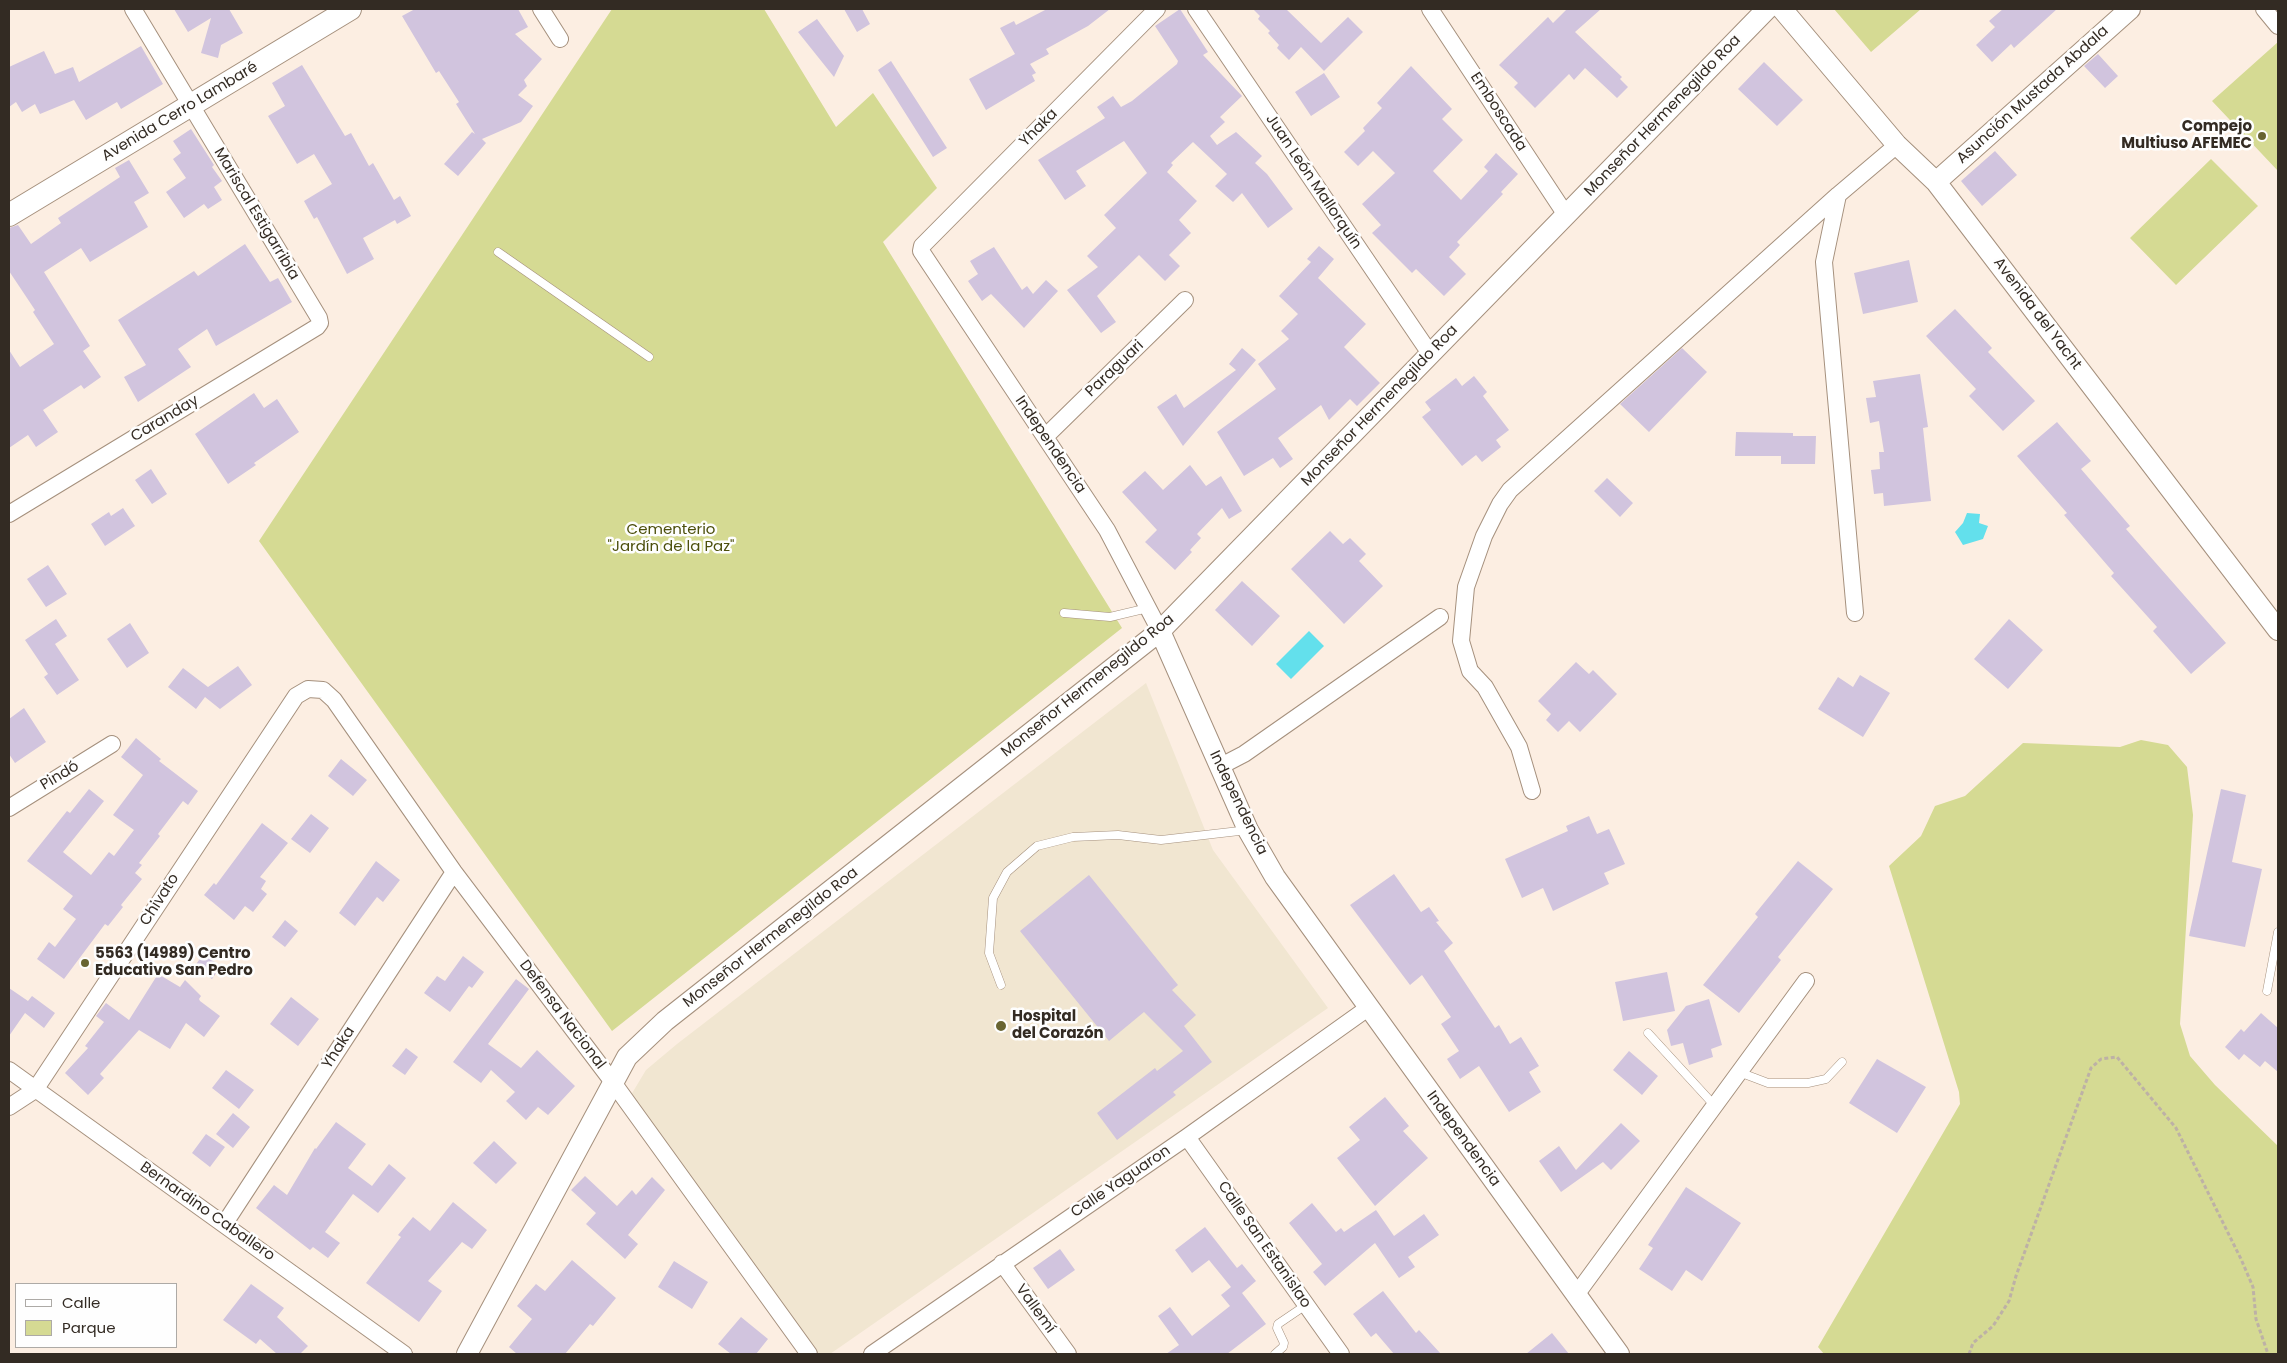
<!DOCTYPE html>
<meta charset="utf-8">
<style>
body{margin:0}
#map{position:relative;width:2287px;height:1363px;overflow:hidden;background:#fceee2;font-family:Poppins,sans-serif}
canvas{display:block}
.frame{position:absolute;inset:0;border:10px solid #332b23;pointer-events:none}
.legend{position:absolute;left:15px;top:1283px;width:162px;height:65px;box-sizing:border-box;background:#fefefe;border:1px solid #adaaa6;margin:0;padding:6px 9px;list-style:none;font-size:15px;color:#332b23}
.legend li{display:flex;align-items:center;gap:10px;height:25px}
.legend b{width:25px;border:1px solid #adaaa6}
</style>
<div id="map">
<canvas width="2287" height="1363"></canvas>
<div class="frame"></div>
<ul class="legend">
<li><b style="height:6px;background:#fff"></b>Calle</li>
<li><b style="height:14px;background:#d5da93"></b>Parque</li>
</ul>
</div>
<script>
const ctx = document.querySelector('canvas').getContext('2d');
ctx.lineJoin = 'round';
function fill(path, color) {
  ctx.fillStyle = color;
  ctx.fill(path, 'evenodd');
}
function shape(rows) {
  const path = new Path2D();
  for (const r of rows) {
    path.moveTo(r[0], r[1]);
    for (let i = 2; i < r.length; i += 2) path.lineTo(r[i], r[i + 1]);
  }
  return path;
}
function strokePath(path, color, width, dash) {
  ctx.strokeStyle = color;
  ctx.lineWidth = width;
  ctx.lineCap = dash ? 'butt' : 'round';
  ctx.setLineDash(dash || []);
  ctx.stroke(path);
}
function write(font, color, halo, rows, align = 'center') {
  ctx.font = font + ' Poppins,sans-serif';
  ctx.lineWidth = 5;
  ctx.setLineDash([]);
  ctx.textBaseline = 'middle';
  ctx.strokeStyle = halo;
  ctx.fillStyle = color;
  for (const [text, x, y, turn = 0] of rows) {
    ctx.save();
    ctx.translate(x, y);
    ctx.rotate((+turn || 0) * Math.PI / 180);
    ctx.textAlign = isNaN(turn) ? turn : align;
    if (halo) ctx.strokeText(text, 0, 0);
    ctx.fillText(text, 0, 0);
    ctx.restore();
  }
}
fill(shape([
 [1146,683,1213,850,1328,1008,830,1354,814,1354,631,1095,646,1070,677,1044]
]), '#f1e6d1');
fill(shape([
 [612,9,764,9,836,127,873,93,937,188,883,242,1122,628,612,1031,259,541],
 [1834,9,1921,9,1871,52],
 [2278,42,2278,171,2212,101],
 [2211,159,2258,206,2176,285,2130,238],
 [2141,740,2168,745,2187,767,2193,815,2180,1024,2190,1056,2215,1085,2278,1146,2278,1354,1824,1354,1818,1347,1960,1104,1959,1092,1889,866,1921,836,1935,806,1965,796,2023,743,2120,747]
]), '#d5da93');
fill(shape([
 [1967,513,1980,514,1979,523,1988,526,1983,539,1963,545,1955,532,1963,523],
 [1309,631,1324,646,1291,679,1276,664]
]), '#63e0ec');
fill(shape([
 [174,9,229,9,243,33,221,45,218,58,201,53,211,18,188,32],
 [415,9,518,9,528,27,515,34,542,59,524,80,527,86,518,95,533,106,521,122,482,139,486,143,458,176,444,164,472,132,475,134,456,104,459,102,439,71,436,73,402,16],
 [844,9,862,9,870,24,857,32],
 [1047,9,1110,9,1088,26,1046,49,1049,54,1030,64,1036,73,1032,75,1035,81,986,110,969,79,1015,54,1000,28,1014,21,1016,25],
 [1180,9,1208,52,1203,55,1242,96,1220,117,1225,122,1210,136,1217,145,1236,132,1262,156,1255,163,1267,174,1293,209,1268,228,1242,193,1233,202,1215,186,1227,174,1193,142,1171,163,1173,165,1167,172,1197,201,1179,220,1191,233,1169,255,1180,266,1165,281,1139,255,1097,296,1116,322,1101,333,1067,290,1098,267,1087,256,1116,228,1104,215,1147,173,1124,141,1076,171,1086,186,1065,200,1038,160,1105,118,1097,107,1113,96,1121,107,1132,101,1177,64,1178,61,1155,26],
 [1253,9,1286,9,1321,43,1348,17,1363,32,1324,71,1301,47,1289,60,1277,48,1279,45,1268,33,1270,31,1258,19,1260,16],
 [1567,9,1601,9,1575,32,1622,77,1620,79,1628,87,1617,98,1585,68,1574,80,1569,74,1535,108,1514,87,1518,83,1499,65,1548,17,1553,23],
 [2003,9,2057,9,2014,48,2011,44,1992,62,1976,45,1995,27,1989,21],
 [817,19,844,56,834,77,798,32],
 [141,46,163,84,121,109,117,102,86,120,74,100,40,114,35,104,22,112,16,102,9,107,9,67,44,51,55,74,73,67,79,82],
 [2098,54,2118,76,2105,88,2084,66],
 [891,61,947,148,933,157,878,70],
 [1764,62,1803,100,1777,126,1738,89],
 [302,65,345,136,351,133,369,166,373,163,394,200,400,196,411,216,397,224,395,220,363,238,374,259,347,274,317,217,314,219,304,201,332,184,314,154,297,164,268,116,285,106,272,83],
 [1411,66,1452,109,1442,119,1463,140,1433,171,1461,200,1488,171,1484,167,1496,153,1518,174,1501,192,1503,194,1457,242,1460,245,1449,257,1466,274,1444,296,1416,269,1412,273,1372,233,1381,225,1362,204,1395,173,1373,151,1358,166,1344,152,1365,131,1363,128,1382,108,1377,103],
 [1324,73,1340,97,1311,116,1295,92],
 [191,129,214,165,212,167,222,181,214,187,222,200,208,209,204,204,184,218,166,192,186,178,173,159,181,153,173,141],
 [1995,151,2017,175,1982,206,1961,181],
 [129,160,149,193,134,202,148,227,90,262,81,248,44,272,90,346,83,351,101,377,84,389,81,385,43,410,58,432,36,447,28,435,9,448,9,350,20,367,54,344,33,312,35,310,9,271,9,228,18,225,31,244,61,223,58,218,120,177,115,168],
 [245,244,270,282,278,278,292,302,216,346,207,329,178,349,191,367,138,402,124,377,146,365,118,320,194,271,198,276],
 [1319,246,1334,259,1318,278,1366,324,1344,347,1380,383,1357,406,1350,399,1329,420,1321,405,1278,438,1293,459,1280,468,1273,458,1244,476,1217,432,1276,389,1258,364,1289,339,1281,331,1298,314,1279,296,1311,262,1307,259],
 [994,247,1022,290,1027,286,1033,294,1046,280,1058,291,1024,328,991,294,982,301,968,281,978,274,970,261],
 [1909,260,1918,302,1863,314,1854,273],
 [1955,309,1992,348,1988,352,2035,401,2003,431,1969,396,1976,389,1926,336],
 [1242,348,1256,360,1183,446,1157,407,1176,394,1184,408,1236,370,1229,364],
 [1682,348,1707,372,1649,432,1620,404],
 [1920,374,1928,427,1923,428,1931,501,1884,506,1883,493,1874,494,1871,470,1880,469,1879,452,1884,452,1879,421,1870,423,1866,398,1876,397,1873,381],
 [1474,376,1487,392,1483,396,1509,430,1496,440,1501,447,1482,462,1476,455,1462,466,1422,417,1431,410,1425,402,1456,378,1462,386],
 [254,393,264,408,277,399,299,432,254,463,256,465,228,484,195,434],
 [2057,422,2091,461,2081,469,2130,526,2126,529,2226,643,2191,674,2153,631,2157,627,2111,576,2114,573,2064,515,2067,513,2017,456],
 [1736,432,1793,433,1793,436,1816,436,1815,464,1781,464,1781,456,1735,456],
 [1190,465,1206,486,1221,476,1242,511,1229,519,1222,508,1197,534,1201,538,1190,550,1192,552,1175,570,1145,542,1157,530,1122,492,1145,471,1163,490],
 [151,469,167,494,152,504,135,480],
 [1607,478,1633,503,1620,517,1594,491],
 [123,508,135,526,105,546,91,524,109,512,111,516],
 [1330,531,1343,544,1350,538,1366,554,1359,561,1383,586,1344,624,1291,569],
 [48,565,67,594,46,607,27,579],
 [1242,581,1280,616,1252,646,1215,610],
 [56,619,67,636,55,644,79,680,57,695,44,677,48,674,25,640],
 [2009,619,2043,650,2008,689,1974,659],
 [130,623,149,653,127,668,107,639],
 [1576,662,1589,674,1593,670,1617,694,1580,732,1569,721,1558,732,1546,720,1551,714,1538,701],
 [238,666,252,685,220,709,205,697,196,709,168,687,183,668,208,687],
 [1860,675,1890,693,1863,737,1818,709,1838,677,1853,687],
 [24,708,46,742,15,763,9,754,9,719],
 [136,738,161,759,159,761,198,791,188,805,183,801,158,834,160,836,139,863,142,865,135,873,142,879,121,905,123,907,108,926,105,924,64,979,37,959,49,942,55,947,76,919,63,909,73,896,27,861,67,811,70,813,89,789,104,801,63,852,91,875,109,852,114,856,134,830,113,815,143,775,121,757],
 [341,759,367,780,353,796,328,776],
 [2221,789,2246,795,2232,862,2262,869,2245,947,2189,936],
 [311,814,329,828,310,853,291,839],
 [1589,816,1597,834,1609,829,1625,864,1604,873,1609,884,1553,911,1543,888,1522,898,1505,859,1568,831,1566,826],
 [262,823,288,843,260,877,266,881,261,889,267,894,253,912,245,906,234,920,204,895,214,883,216,885],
 [376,861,400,880,383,902,377,897,355,926,339,913],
 [1798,861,1833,889,1778,957,1781,960,1739,1013,1703,985,1758,917,1755,914],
 [1394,874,1421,912,1429,907,1439,921,1436,922,1453,943,1444,951,1495,1028,1499,1025,1510,1044,1521,1037,1539,1066,1529,1072,1541,1092,1509,1112,1479,1066,1460,1079,1447,1059,1459,1051,1441,1024,1451,1017,1422,975,1410,985,1350,905],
 [1089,875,1178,985,1172,990,1196,1015,1184,1026,1212,1062,1173,1092,1176,1095,1117,1140,1097,1113,1155,1068,1157,1071,1183,1051,1144,1012,1109,1041,1020,931],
 [285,920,298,931,285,947,272,937],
 [203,954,221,966,212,979,195,966],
 [463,956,484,972,472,988,469,986,450,1012,424,993,437,976,445,981],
 [1667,972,1675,1011,1623,1021,1615,982],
 [158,974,180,987,185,980,201,996,199,999,200,1001,220,1016,204,1037,186,1023,170,1049,139,1030,100,1074,104,1078,88,1095,65,1073,88,1048,85,1046,104,1022,96,1016,106,1003,129,1020],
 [516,979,529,989,488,1044,521,1068,537,1050,575,1086,548,1115,538,1107,526,1120,506,1101,515,1092,491,1070,481,1083,453,1062],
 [9,988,28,1001,32,996,55,1013,44,1028,25,1013,9,1036],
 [291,997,319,1019,298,1046,270,1024],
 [1709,999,1722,1045,1711,1049,1713,1057,1689,1065,1683,1043,1671,1046,1667,1030,1686,1006],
 [2261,1013,2278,1028,2278,1072,2265,1061,2260,1067,2244,1054,2239,1060,2225,1047,2241,1029,2244,1032],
 [406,1048,418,1057,405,1075,392,1066],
 [1629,1051,1658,1076,1642,1095,1613,1070],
 [1877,1059,1926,1087,1897,1133,1849,1103],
 [226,1070,254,1090,239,1109,212,1088],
 [1385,1097,1409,1126,1403,1131,1428,1158,1375,1206,1337,1158,1360,1140,1349,1127],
 [233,1113,250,1127,233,1148,216,1134],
 [336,1122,366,1144,348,1168,372,1186,389,1164,406,1178,378,1213,353,1194,325,1232,340,1243,328,1258,313,1247,310,1250,256,1208,274,1185,287,1195,315,1148,316,1149],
 [1621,1123,1640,1141,1611,1170,1603,1162,1561,1192,1539,1161,1559,1146,1576,1170],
 [206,1134,225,1147,210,1167,192,1153],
 [494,1141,517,1163,496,1184,473,1163],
 [585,1176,617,1206,632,1190,636,1195,652,1177,665,1190,628,1235,638,1244,625,1259,586,1224,596,1213,571,1190],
 [1686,1187,1741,1223,1702,1281,1686,1270,1672,1291,1639,1269,1653,1248,1648,1245],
 [453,1202,487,1230,472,1249,462,1242,428,1281,442,1291,419,1322,366,1283,401,1237,398,1235,413,1217,430,1231],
 [1312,1203,1336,1232,1341,1228,1344,1232,1376,1210,1394,1236,1424,1214,1439,1235,1408,1257,1415,1267,1399,1278,1375,1243,1325,1286,1313,1272,1322,1264,1289,1223],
 [1205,1227,1237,1268,1242,1264,1256,1281,1242,1293,1266,1324,1227,1354,1166,1354,1179,1345,1158,1316,1170,1307,1192,1336,1230,1306,1221,1295,1231,1287,1209,1260,1192,1273,1175,1250],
 [1060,1249,1075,1270,1048,1289,1033,1268],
 [572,1260,616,1298,593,1326,590,1324,565,1354,517,1354,509,1347,532,1319,517,1306,536,1284,545,1291],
 [674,1261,708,1282,692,1309,658,1287],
 [251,1284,284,1308,277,1317,308,1346,300,1354,277,1354,260,1339,256,1344,223,1320],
 [1383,1291,1416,1333,1419,1330,1441,1354,1394,1354,1376,1333,1371,1337,1353,1314],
 [741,1317,768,1339,756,1354,731,1354,718,1344],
 [1552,1333,1569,1354,1526,1354]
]), '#d1c4de');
const service = shape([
 [498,252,649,357],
 [1064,613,1110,617,1148,608],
 [1001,985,989,953,993,898,1007,872,1037,846,1073,837,1118,835,1161,840,1248,830],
 [2267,991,2278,932],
 [1648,1033,1715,1106],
 [1739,1072,1768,1083,1808,1083,1826,1079,1842,1062],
 [1275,1354,1283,1347,1284,1343,1277,1328,1278,1324,1306,1305]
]);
const minor = shape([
 [541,9,560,39],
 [1157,9,922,246,921,251,1107,530,1160,631],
 [1196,9,1431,355],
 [1430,9,1566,215],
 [2264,9,2278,26],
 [1045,437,1185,300],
 [9,514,317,327,320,323,319,318,133,9],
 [1855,613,1824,262,1838,195,1897,145],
 [1219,767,1244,754,1440,617],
 [1532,791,1519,747,1485,687,1470,671,1461,641,1466,587,1484,536,1500,504,1510,490,1838,195],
 [9,808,112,744],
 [9,1070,404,1354],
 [9,1107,35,1090,296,696,308,689,323,690,334,700,454,872,612,1081,809,1354],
 [1187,1137,1341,1354],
 [225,1223,454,872],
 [1002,1263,1068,1354],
 [1576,1295,1806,981],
 [872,1354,1187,1137,1368,1008]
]);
const tertiary = shape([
 [1782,9,1897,145,1936,182,2278,630],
 [1936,182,2130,9],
 [1160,631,1248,830,1275,877,1619,1354],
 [467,1354,627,1057,665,1021,1160,631,1767,9]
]);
const secondary = shape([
 [9,215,350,9]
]);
strokePath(service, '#a5907d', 9);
strokePath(minor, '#a5907d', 18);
strokePath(tertiary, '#a5907d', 22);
strokePath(secondary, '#a5907d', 24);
strokePath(shape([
 [1969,1354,1973,1343,1993,1326,2009,1301,2016,1276,2091,1068,2101,1059,2117,1057,2176,1128,2241,1259,2253,1287,2256,1319,2268,1354]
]), '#bdb1a6', 3, [4, 2.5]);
strokePath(service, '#fff', 8);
strokePath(minor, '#fff', 16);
strokePath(tertiary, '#fff', 20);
strokePath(secondary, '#fff', 22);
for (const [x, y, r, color] of [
 [2262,136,5,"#686431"],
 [85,963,5,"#686431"],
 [1001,1026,6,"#686431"]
]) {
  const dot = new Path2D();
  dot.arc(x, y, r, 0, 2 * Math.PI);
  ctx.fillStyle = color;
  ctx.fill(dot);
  strokePath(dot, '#fefefe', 2);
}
write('15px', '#332b23', '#fefefe', [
 ["Asunción Mustada Abdala",2033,95,-42],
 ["Avenida Cerro Lambaré",180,112,-31],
 ["Emboscada",1498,112,57],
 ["Monseñor Hermenegildo Roa",1663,116,-46],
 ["Yhaka",1039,128,-45],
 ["Juan León Mallorquín",1313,182,56],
 ["Mariscal Estigarribia",256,214,59],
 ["Avenida del Yacht",2037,314,53],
 ["Paraguari",1115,369,-44],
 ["Monseñor Hermenegildo Roa",1380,406,-46],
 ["Caranday",165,419,-31],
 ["Independencia",1050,445,56],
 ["Monseñor Hermenegildo Roa",1088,686,-39],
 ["Pindó",60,776,-31],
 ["Independencia",1238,803,64],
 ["Chivato",160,900,-57],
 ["Monseñor Hermenegildo Roa",771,938,-38],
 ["Defensa Nacional",562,1015,53],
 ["Yhaka",339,1048,-57],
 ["Independencia",1463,1139,54],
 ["Calle Yaguaron",1121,1182,-34],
 ["Bernardino Caballero",207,1212,35],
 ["Calle San Estanislao",1264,1245,55],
 ["Vallemí",1035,1309,54]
]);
write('bold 15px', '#332b23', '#fefefe', [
 ["Compejo",2252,127,"right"],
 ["Multiuso AFEMEC",2252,144,"right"],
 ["5563 (14989) Centro",95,954],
 ["Educativo San Pedro",95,971],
 ["Hospital",1012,1017],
 ["del Corazón",1012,1034]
], 'left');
write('15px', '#4c4f0c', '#fefefe', [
 ["Cementerio",671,530],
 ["\"Jardín de la Paz\"",671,547]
]);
</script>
